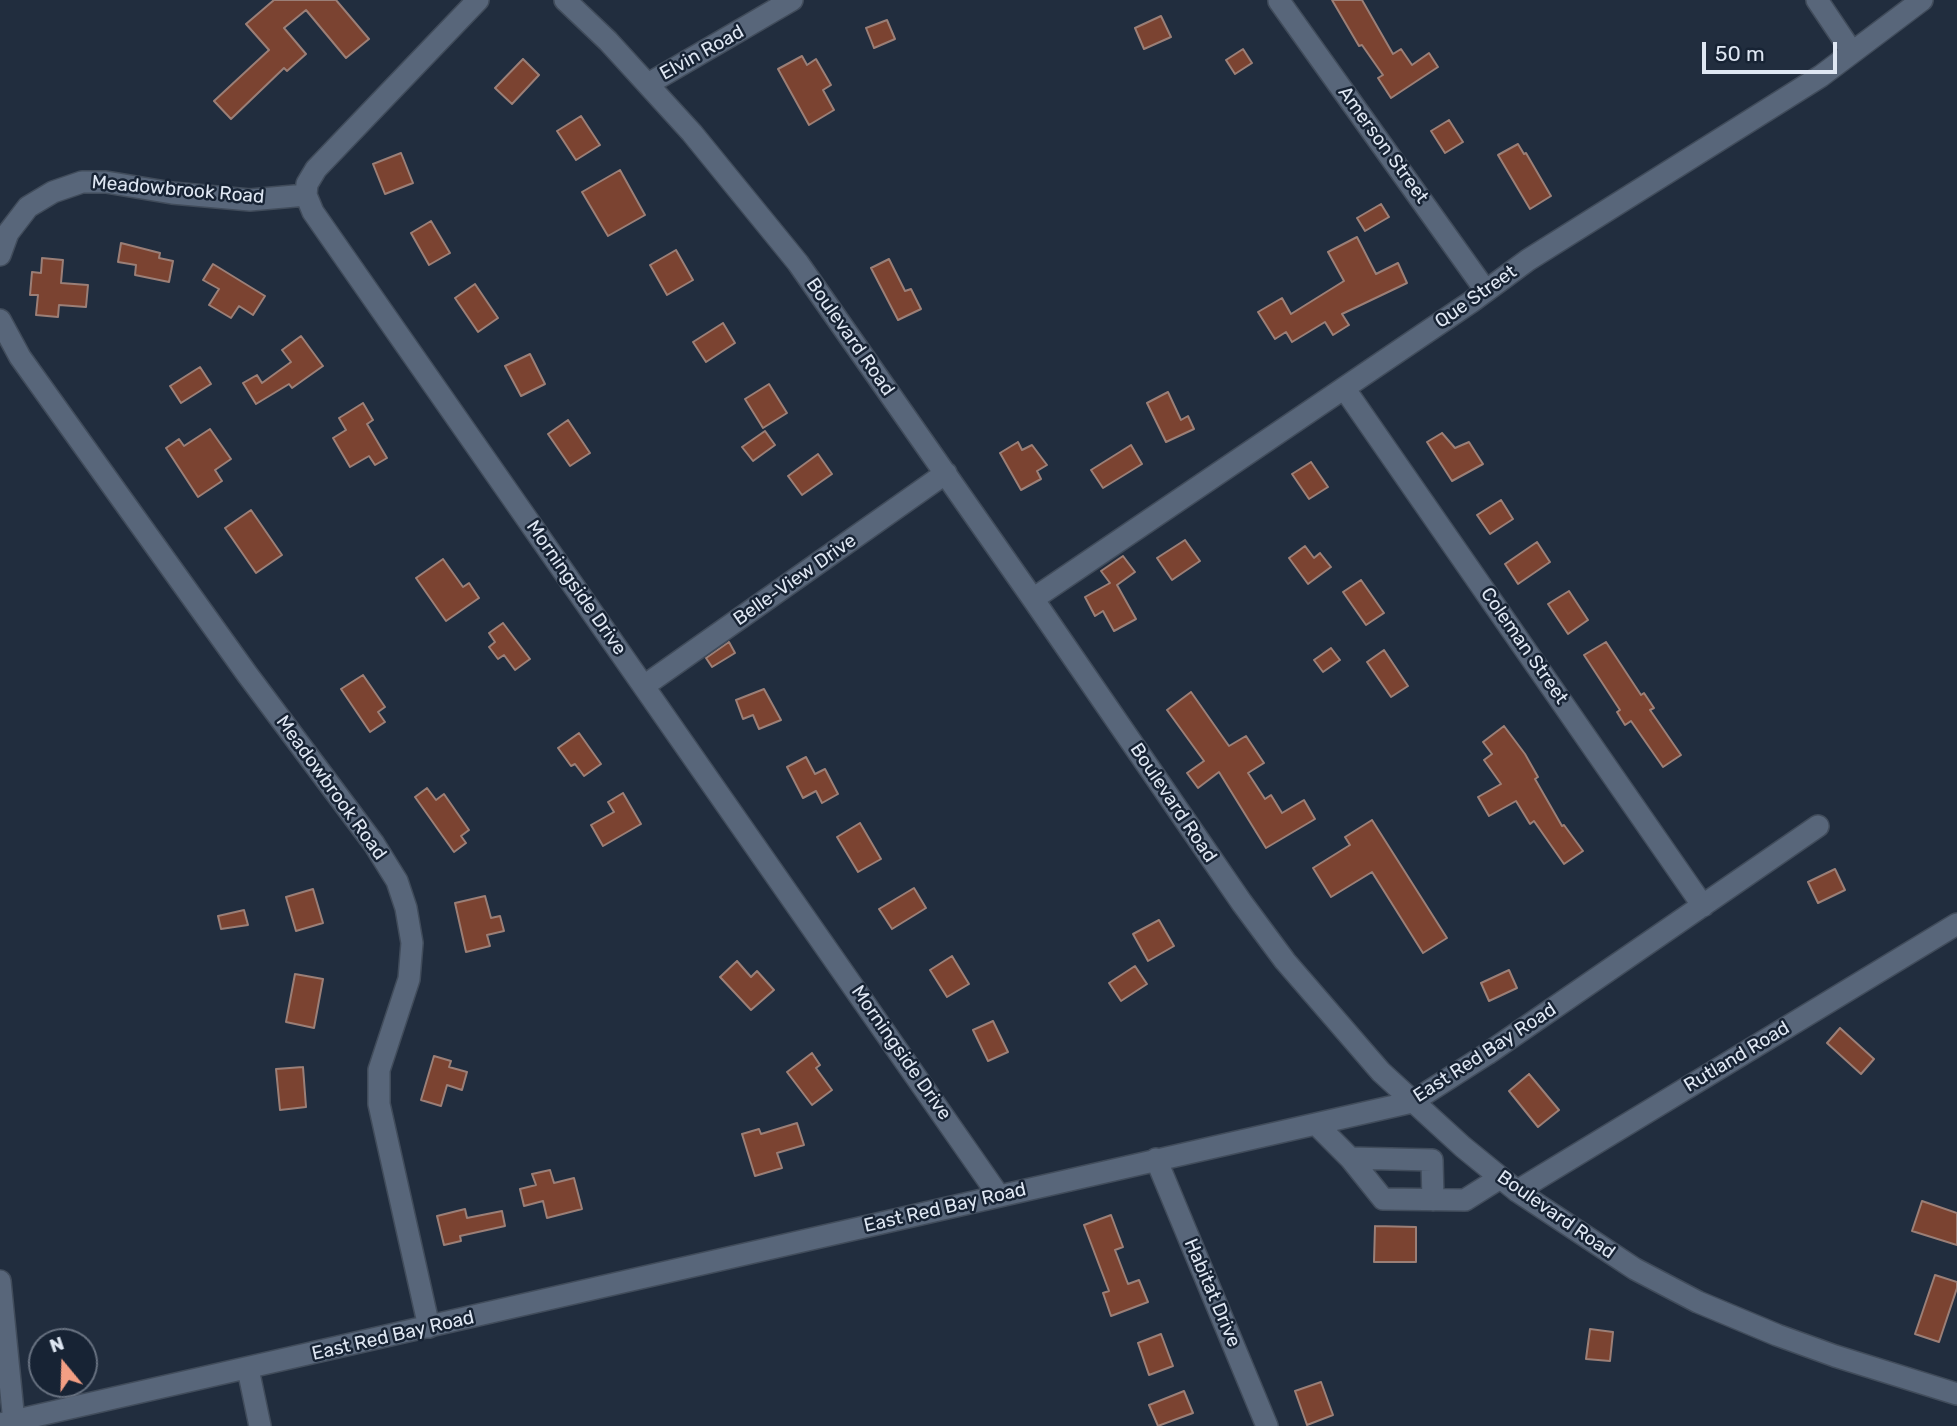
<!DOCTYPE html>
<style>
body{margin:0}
#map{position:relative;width:1957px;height:1426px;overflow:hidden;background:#212d3e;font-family:Rubik,sans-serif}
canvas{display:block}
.north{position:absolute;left:28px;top:1328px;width:70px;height:70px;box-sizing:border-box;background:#172334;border:2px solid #677180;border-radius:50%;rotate:341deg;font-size:19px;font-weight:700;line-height:28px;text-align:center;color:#dfe7f3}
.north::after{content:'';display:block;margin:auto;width:24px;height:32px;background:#f39f84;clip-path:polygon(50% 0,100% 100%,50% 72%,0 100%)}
.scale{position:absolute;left:1702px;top:42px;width:135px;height:32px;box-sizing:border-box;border:4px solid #dfe7f3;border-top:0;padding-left:9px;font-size:21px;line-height:24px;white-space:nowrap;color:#dfe7f3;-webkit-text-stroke:5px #172334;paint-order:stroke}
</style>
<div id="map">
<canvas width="1957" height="1426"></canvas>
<div class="north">N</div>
<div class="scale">50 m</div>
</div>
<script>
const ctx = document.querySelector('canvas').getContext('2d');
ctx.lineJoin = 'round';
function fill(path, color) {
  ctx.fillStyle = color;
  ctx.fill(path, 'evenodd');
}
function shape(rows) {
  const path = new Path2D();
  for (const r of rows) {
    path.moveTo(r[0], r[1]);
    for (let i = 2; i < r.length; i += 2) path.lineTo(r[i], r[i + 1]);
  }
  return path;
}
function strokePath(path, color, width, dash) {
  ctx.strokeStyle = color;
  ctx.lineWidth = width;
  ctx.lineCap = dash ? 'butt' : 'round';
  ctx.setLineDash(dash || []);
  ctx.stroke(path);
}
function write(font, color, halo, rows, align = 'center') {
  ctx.font = font + ' Rubik,sans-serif';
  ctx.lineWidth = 5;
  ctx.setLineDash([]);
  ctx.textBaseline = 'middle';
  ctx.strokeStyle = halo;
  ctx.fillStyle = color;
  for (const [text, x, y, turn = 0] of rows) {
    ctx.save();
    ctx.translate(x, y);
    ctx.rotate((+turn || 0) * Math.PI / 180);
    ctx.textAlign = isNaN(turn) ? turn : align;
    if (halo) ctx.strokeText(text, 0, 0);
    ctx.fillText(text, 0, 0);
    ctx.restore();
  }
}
const building = shape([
 [274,0,336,0,369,39,346,58,306,10,284,28,306,54,287,71,284,68,231,119,214,101,269,50,246,24,274,0],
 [1332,0,1362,0,1393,54,1401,49,1412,65,1429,53,1438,67,1391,98,1378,78,1383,75,1362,45,1359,46,1332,0],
 [1161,16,1171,37,1144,49,1135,28,1161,16],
 [887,20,895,39,874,48,866,28,887,20],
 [1243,49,1252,63,1235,74,1226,60,1243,49],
 [802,56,807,65,816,59,831,85,823,90,834,110,809,125,778,69,802,56],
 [523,59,539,75,512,104,495,88,523,59],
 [581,116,600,145,576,160,557,131,581,116],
 [1449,120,1463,142,1445,153,1431,131,1449,120],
 [1518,144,1524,154,1526,153,1551,196,1530,209,1498,155,1518,144],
 [401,153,413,183,385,194,373,164,401,153],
 [620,170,645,215,608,236,582,192,620,170],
 [1381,204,1389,217,1365,231,1357,218,1381,204],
 [431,221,450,253,429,265,411,233,431,221],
 [1357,237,1376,274,1398,263,1407,283,1342,314,1349,325,1333,335,1325,322,1292,342,1286,332,1275,339,1258,312,1282,298,1291,314,1344,281,1328,252,1357,237],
 [121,243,160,253,159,258,173,261,169,282,135,275,136,265,118,262,121,243],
 [676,250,693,280,667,295,650,265,676,250],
 [42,258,63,260,61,283,88,285,86,307,59,305,58,317,36,315,38,295,30,295,32,272,41,273,42,258],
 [889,259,905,291,911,289,921,309,898,320,871,268,889,259],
 [213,264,265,296,253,315,239,306,231,318,209,305,219,289,203,280,213,264],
 [475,284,498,318,478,332,455,298,475,284],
 [723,323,735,343,706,362,693,342,723,323],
 [301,336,323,366,292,388,289,384,256,404,243,383,257,375,262,383,291,362,282,350,301,336],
 [530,354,545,384,521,396,505,366,530,354],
 [200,367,211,384,181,403,170,386,200,367],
 [769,384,787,413,763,428,745,399,769,384],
 [1168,392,1181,420,1188,416,1194,429,1166,442,1147,403,1168,392],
 [363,403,373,420,367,424,387,458,375,465,369,456,350,467,333,438,346,430,339,418,363,403],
 [568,420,590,453,570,466,548,434,568,420],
 [210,429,231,459,215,470,222,481,198,497,166,448,179,439,184,446,210,429],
 [765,431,775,445,753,461,742,447,765,431],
 [1442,433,1455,448,1469,442,1483,464,1452,481,1427,442,1442,433],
 [1018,442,1022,450,1032,445,1047,465,1037,471,1041,479,1021,490,1000,453,1018,442],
 [1131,445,1142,464,1103,488,1091,470,1131,445],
 [818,454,832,474,802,495,788,476,818,454],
 [1311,462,1328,487,1309,499,1292,474,1311,462],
 [1501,500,1513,519,1490,534,1477,515,1501,500],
 [251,510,282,555,256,573,225,528,251,510],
 [1185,540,1200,561,1172,580,1157,558,1185,540],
 [1537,542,1550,562,1518,584,1505,564,1537,542],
 [1305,546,1314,558,1320,553,1331,567,1308,584,1289,558,1305,546],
 [1123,556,1135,572,1117,585,1136,619,1114,631,1103,611,1095,616,1085,597,1110,583,1101,571,1123,556],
 [443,559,463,587,469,583,479,598,446,621,416,578,443,559],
 [1361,580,1384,613,1366,625,1343,592,1361,580],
 [1569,591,1588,620,1568,634,1548,604,1569,591],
 [503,623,530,659,515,670,504,655,498,659,489,647,495,642,489,633,503,623],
 [729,642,735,653,712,667,706,658,729,642],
 [1606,642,1641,695,1644,693,1654,708,1650,710,1681,755,1663,767,1631,721,1625,725,1617,712,1620,710,1584,655,1606,642],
 [1331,648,1340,660,1323,672,1314,660,1331,648],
 [1384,650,1408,686,1391,697,1367,662,1384,650],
 [363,675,385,707,378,712,385,722,370,732,341,689,363,675],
 [764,689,781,720,759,729,753,715,743,719,736,700,764,689],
 [1191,692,1229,746,1246,736,1264,763,1248,773,1265,799,1271,795,1282,813,1304,800,1315,819,1266,848,1219,772,1198,788,1187,773,1204,761,1167,710,1191,692],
 [1504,726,1525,754,1538,777,1535,779,1562,826,1564,825,1583,851,1564,864,1534,821,1530,824,1516,801,1489,816,1478,797,1501,784,1484,760,1492,754,1483,742,1504,726],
 [579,733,601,764,584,776,575,764,571,766,558,748,579,733],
 [806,757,815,774,825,769,838,794,822,803,816,791,803,798,787,767,806,757],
 [427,788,436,800,444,794,469,830,461,836,466,843,454,852,415,797,427,788],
 [623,793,641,824,603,846,591,825,614,812,608,802,623,793],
 [1372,820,1447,938,1423,953,1372,872,1331,897,1313,868,1350,845,1345,837,1372,820],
 [860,823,881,859,858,872,837,837,860,823],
 [1835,869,1845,890,1818,903,1808,882,1835,869],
 [914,888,926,908,892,929,879,909,914,888],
 [313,889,323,923,296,931,286,897,313,889],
 [485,896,491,918,500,916,504,931,487,935,490,946,466,952,455,903,485,896],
 [244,910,248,925,221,929,218,916,244,910],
 [1159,920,1174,946,1148,961,1133,934,1159,920],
 [952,956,969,984,947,997,930,970,952,956],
 [737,961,751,977,757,971,774,990,751,1010,720,977,737,961],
 [1135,966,1147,984,1121,1001,1109,983,1135,966],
 [1509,970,1517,988,1489,1001,1481,983,1509,970],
 [295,974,323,979,314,1028,286,1022,295,974],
 [993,1021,1008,1052,988,1061,973,1030,993,1021],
 [1840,1028,1874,1059,1861,1074,1827,1043,1840,1028],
 [812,1053,820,1065,816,1068,832,1090,812,1105,787,1072,812,1053],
 [434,1056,451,1061,449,1067,467,1072,462,1090,447,1085,441,1106,421,1100,434,1056],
 [303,1067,306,1107,280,1110,276,1069,303,1067],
 [1529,1074,1559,1110,1538,1127,1509,1091,1529,1074],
 [797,1123,804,1145,777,1153,782,1168,755,1176,742,1134,759,1129,761,1134,797,1123],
 [550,1170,554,1183,574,1178,582,1209,547,1218,543,1201,524,1206,520,1189,536,1185,532,1174,550,1170],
 [1922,1201,1957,1213,1957,1245,1912,1231,1922,1201],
 [465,1209,467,1218,502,1211,505,1226,460,1236,461,1241,444,1245,437,1216,465,1209],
 [1111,1215,1123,1247,1115,1250,1128,1284,1139,1280,1148,1302,1111,1316,1103,1293,1109,1291,1084,1225,1111,1215],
 [1375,1226,1416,1227,1416,1262,1374,1262,1375,1226],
 [1935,1275,1957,1282,1957,1288,1939,1342,1915,1334,1935,1275],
 [1590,1329,1613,1332,1610,1361,1586,1359,1590,1329],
 [1161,1334,1173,1366,1149,1375,1138,1343,1161,1334],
 [1321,1382,1333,1415,1307,1425,1295,1391,1321,1382],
 [1184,1391,1193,1413,1158,1426,1149,1405,1184,1391]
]);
fill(building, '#7b4331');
strokePath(building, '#9b7f77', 2);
const minor = shape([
 [478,0,316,169,307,184,306,195,313,212,999,1196],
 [565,0,608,41,692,133,798,263,1033,599,1242,903,1285,961,1381,1072,1463,1147,1517,1191,1635,1269,1698,1302,1777,1335,1835,1356,1957,1394],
 [1817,0,1852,52],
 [1279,1,1486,291],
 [648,84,792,0],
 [0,255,8,233,28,207,53,192,82,182,106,182,172,193,250,200,306,195],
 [0,320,20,357,247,674,374,844,397,881,406,908,412,943,409,979,379,1070,379,1104,429,1327],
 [1344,388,1703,906],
 [1033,599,1471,302,1528,260,1821,76,1922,0],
 [644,686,946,473],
 [1316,1124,1350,1158,1383,1199,1465,1200,1500,1178],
 [1350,1158,1432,1160,1433,1200],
 [1156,1159,1267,1426],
 [1517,1191,1957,924],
 [0,1281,14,1422],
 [248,1369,260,1426],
 [0,1424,1412,1102,1487,1054,1818,826]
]);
strokePath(minor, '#414c5b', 24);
strokePath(minor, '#58667a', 21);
write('19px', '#dfe7f3', '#172334', [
 ["Elvin Road",702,53,-29],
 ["Amerson Street",1383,145,54],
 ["Meadowbrook Road",178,190,5],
 ["Que Street",1476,297,-35],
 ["Boulevard Road",850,337,55],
 ["Belle-View Drive",795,580,-35],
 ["Morningside Drive",576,588,55],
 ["Coleman Street",1524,646,55],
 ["Meadowbrook Road",331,788,54],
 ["Boulevard Road",1173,803,56],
 ["Morningside Drive",901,1053,55],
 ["East Red Bay Road",1485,1053,-33],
 ["Rutland Road",1737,1057,-31],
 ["East Red Bay Road",945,1208,-13],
 ["Boulevard Road",1556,1215,35],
 ["Habitat Drive",1212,1293,67],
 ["East Red Bay Road",393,1336,-13]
]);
</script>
